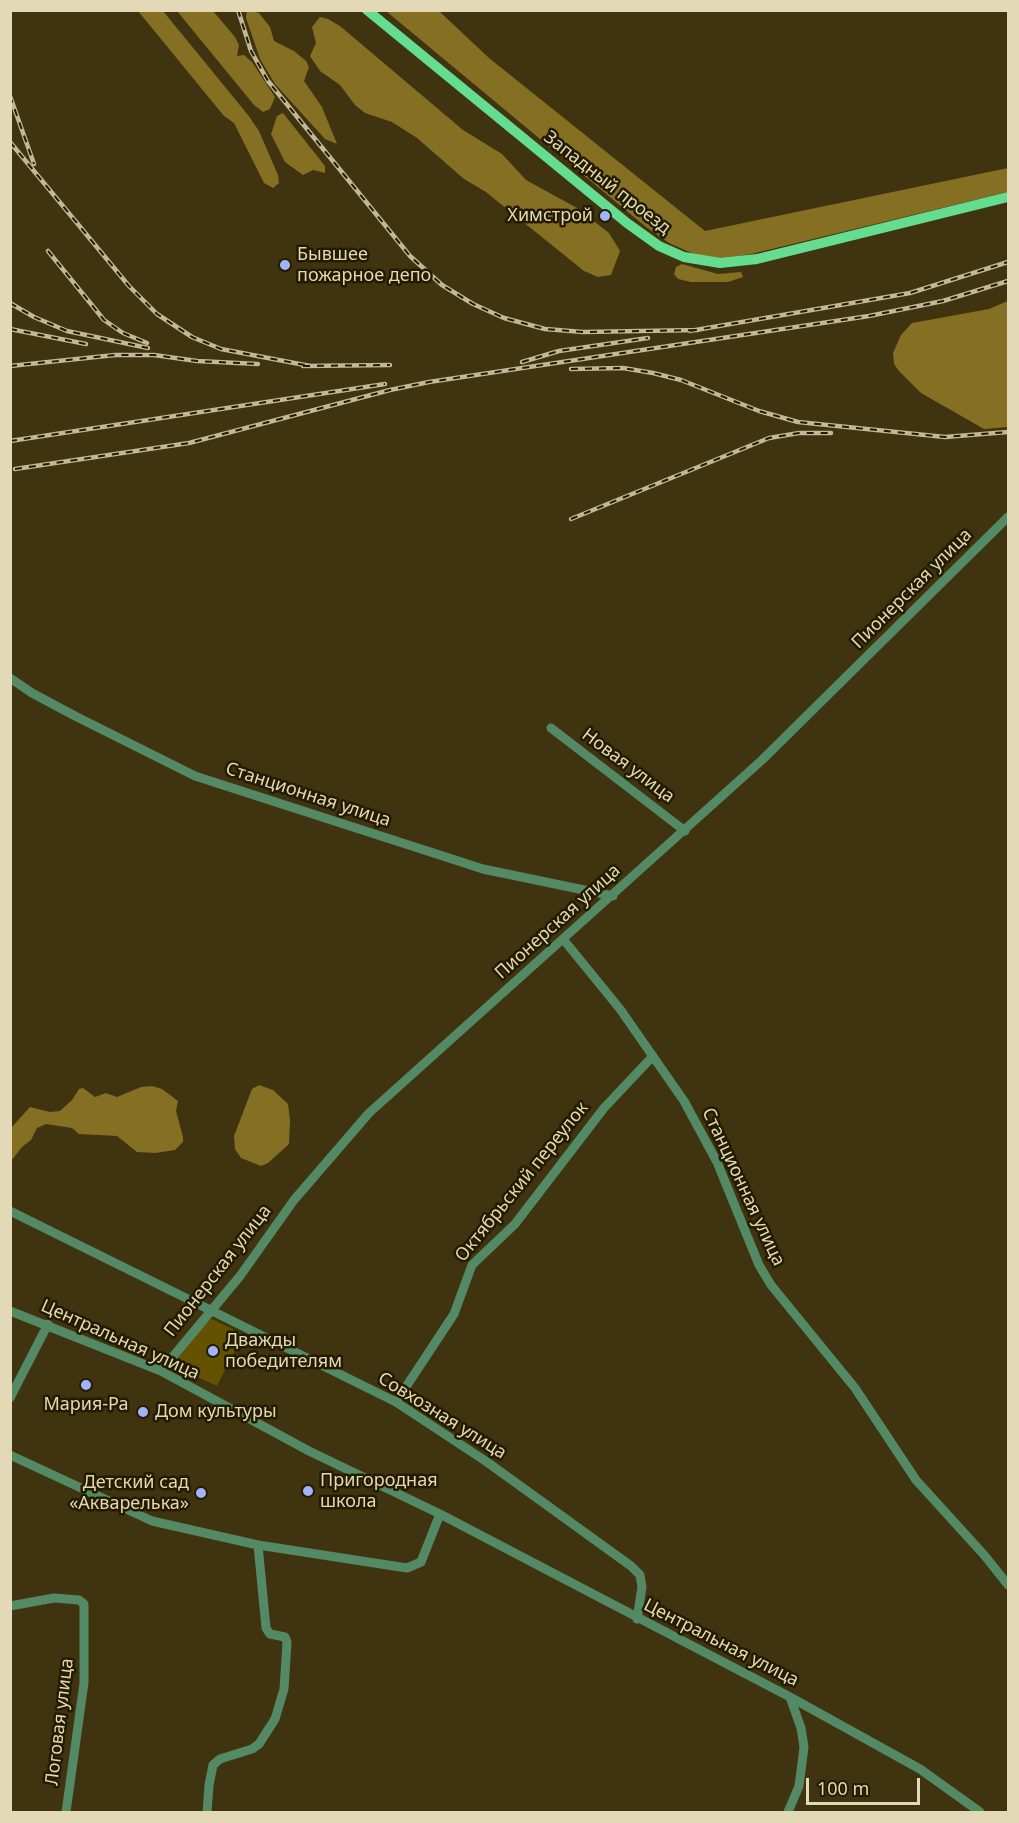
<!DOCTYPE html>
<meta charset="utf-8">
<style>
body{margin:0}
#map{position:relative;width:1019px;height:1823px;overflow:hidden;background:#3f340f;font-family:"Noto Sans",sans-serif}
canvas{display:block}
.frame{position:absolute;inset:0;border:12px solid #e3d9b7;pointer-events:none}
.scale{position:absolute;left:806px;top:1778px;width:114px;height:27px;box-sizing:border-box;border:3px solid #e3d9b7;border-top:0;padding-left:8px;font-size:18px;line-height:21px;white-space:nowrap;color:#e3d9b7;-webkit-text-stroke:4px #241c00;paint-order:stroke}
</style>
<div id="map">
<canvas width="1019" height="1823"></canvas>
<div class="frame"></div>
<div class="scale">100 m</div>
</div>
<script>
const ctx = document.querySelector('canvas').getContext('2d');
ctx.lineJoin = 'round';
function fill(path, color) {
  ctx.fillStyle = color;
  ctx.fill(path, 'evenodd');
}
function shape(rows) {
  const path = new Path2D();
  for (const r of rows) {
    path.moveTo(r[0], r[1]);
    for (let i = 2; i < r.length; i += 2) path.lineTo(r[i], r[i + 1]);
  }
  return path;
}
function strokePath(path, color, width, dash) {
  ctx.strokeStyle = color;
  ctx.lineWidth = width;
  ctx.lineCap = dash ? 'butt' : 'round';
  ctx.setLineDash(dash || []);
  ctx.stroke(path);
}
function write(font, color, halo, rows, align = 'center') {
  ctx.font = font + ' "Noto Sans",sans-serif';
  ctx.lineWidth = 5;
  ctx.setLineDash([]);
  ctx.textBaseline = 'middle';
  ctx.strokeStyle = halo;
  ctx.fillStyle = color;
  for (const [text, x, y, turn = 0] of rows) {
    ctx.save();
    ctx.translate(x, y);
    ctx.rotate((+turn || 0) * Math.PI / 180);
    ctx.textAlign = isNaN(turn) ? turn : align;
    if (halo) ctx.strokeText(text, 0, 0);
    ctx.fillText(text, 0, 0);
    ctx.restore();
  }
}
fill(shape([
 [212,1319,243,1334,217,1386,178,1368,177,1359,204,1323]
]), '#655200');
fill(shape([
 [247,10,259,13,270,27,274,41,294,51,306,61,309,67,304,81,322,107,337,144,325,139,275,84,260,59,246,18],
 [138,11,163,11,248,115,259,131,278,175,279,183,273,188,264,183,234,123,224,116],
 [177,11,213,11,235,37,239,45,237,56,244,55,252,62,275,97,270,109,263,112,254,105],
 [386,11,439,11,489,58,705,231,1008,168,1008,192,751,254,722,259,696,255,669,243,646,227],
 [320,17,328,19,340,26,463,130,502,154,526,180,577,208,609,233,620,251,611,275,598,277,584,271,486,192,464,179,417,138,392,122,365,113,355,105,340,85,320,71,310,56,316,43,312,27],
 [283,113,325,166,325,173,313,170,303,175,285,162,271,134,277,116],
 [682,264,718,274,741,272,743,277,728,282,691,282,678,279,674,274,676,267],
 [1008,301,1008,427,984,429,921,393,899,371,894,364,893,353,901,335,912,323,989,309],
 [259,1085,273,1090,288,1104,290,1120,289,1144,268,1163,261,1166,241,1158,235,1149,234,1136,252,1089],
 [152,1086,162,1089,178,1101,176,1111,183,1137,183,1142,175,1150,155,1153,137,1152,117,1136,79,1134,72,1128,46,1124,37,1128,31,1140,22,1147,11,1161,11,1128,30,1107,50,1112,60,1111,72,1100,79,1089,83,1088,95,1097,106,1093,117,1097,141,1087]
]), '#846f23');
strokePath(shape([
 [10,678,32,693,75,716,195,776,483,869,613,896],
 [551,728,685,831],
 [563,939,620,1009,684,1101,717,1162,759,1265,771,1285,855,1388,916,1480,985,1556,1008,1585],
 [10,1211,396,1402,487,1462,631,1566,640,1575,642,1587,637,1619],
 [10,1311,161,1371,309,1451,440,1514,790,1697,920,1769,980,1812],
 [161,1371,240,1276,294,1200,369,1113,762,760,1008,517],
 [10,1398,48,1324],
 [396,1402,454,1314,472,1265,515,1224,604,1108,653,1056],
 [10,1455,152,1521,258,1545,407,1568,421,1562,440,1514],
 [10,1606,54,1598,79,1600,84,1604,84,1683,66,1812],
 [207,1812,209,1785,213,1765,220,1759,252,1749,259,1744,275,1719,284,1689,287,1642,285,1637,270,1634,266,1628,258,1545],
 [788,1812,799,1786,804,1747,801,1728,790,1697]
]), '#538964', 9);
strokePath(shape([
 [367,10,627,223,659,246,684,257,720,263,757,259,1008,197]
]), '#64dd90', 10);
const rail = shape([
 [238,10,251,51,268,81,410,256,442,285,473,304,504,318,545,329,583,332,698,330],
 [10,96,34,164],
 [10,142,129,286,157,314,192,337,221,349,310,366],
 [48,251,104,320,123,333,147,343],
 [10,303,34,317,67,331,148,348],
 [10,329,86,344],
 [690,331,910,293,1008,262],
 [522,362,559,351,648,338],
 [10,366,115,355,154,355,197,361,258,364],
 [303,366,390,365],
 [571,369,623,368,653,373,681,380,759,411,798,422,945,437,1008,432],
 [10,441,385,384],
 [15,469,189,443,390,390,429,382,869,316,943,301,1008,281],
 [571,519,769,438,799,433,831,433]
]);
strokePath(rail, '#c2b895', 4.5);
strokePath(rail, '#241c00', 2, [7]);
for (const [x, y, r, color] of [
 [605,216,6,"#a1b3fd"],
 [285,265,6,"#a1b3fd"],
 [213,1351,6,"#a1b3fd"],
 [86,1385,6,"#a1b3fd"],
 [143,1412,6,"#a1b3fd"],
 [308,1491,6,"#a1b3fd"],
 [201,1493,6,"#a1b3fd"]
]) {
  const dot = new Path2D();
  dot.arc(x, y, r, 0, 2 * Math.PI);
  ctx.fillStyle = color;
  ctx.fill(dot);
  strokePath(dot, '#241c00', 2);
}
write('18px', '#e3d9b7', '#241c00', [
 ["Западный проезд",607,183,38],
 ["Пионерская улица",912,589,-45],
 ["Новая улица",628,766,37],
 ["Станционная улица",308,795,18],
 ["Пионерская улица",558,922,-42],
 ["Октябрьский переулок",522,1182,-51],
 ["Станционная улица",743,1187,65],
 ["Пионерская улица",218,1271,-52],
 ["Центральная улица",120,1340,24],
 ["Совхозная улица",442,1416,32],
 ["Центральная улица",721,1643,27],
 ["Логовая улица",60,1722,-83]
]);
write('18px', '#e3d9b7', '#241c00', [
 ["Химстрой",593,216,"right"],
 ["Бывшее",297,255],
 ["пожарное депо",297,276],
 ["Дважды",225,1341],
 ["победителям",225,1362],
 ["Мария-Ра",86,1405,"center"],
 ["Дом культуры",155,1412],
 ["Пригородная",320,1481],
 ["школа",320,1502],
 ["Детский сад",189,1483,"right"],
 ["«Акварелька»",189,1504,"right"]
], 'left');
</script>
